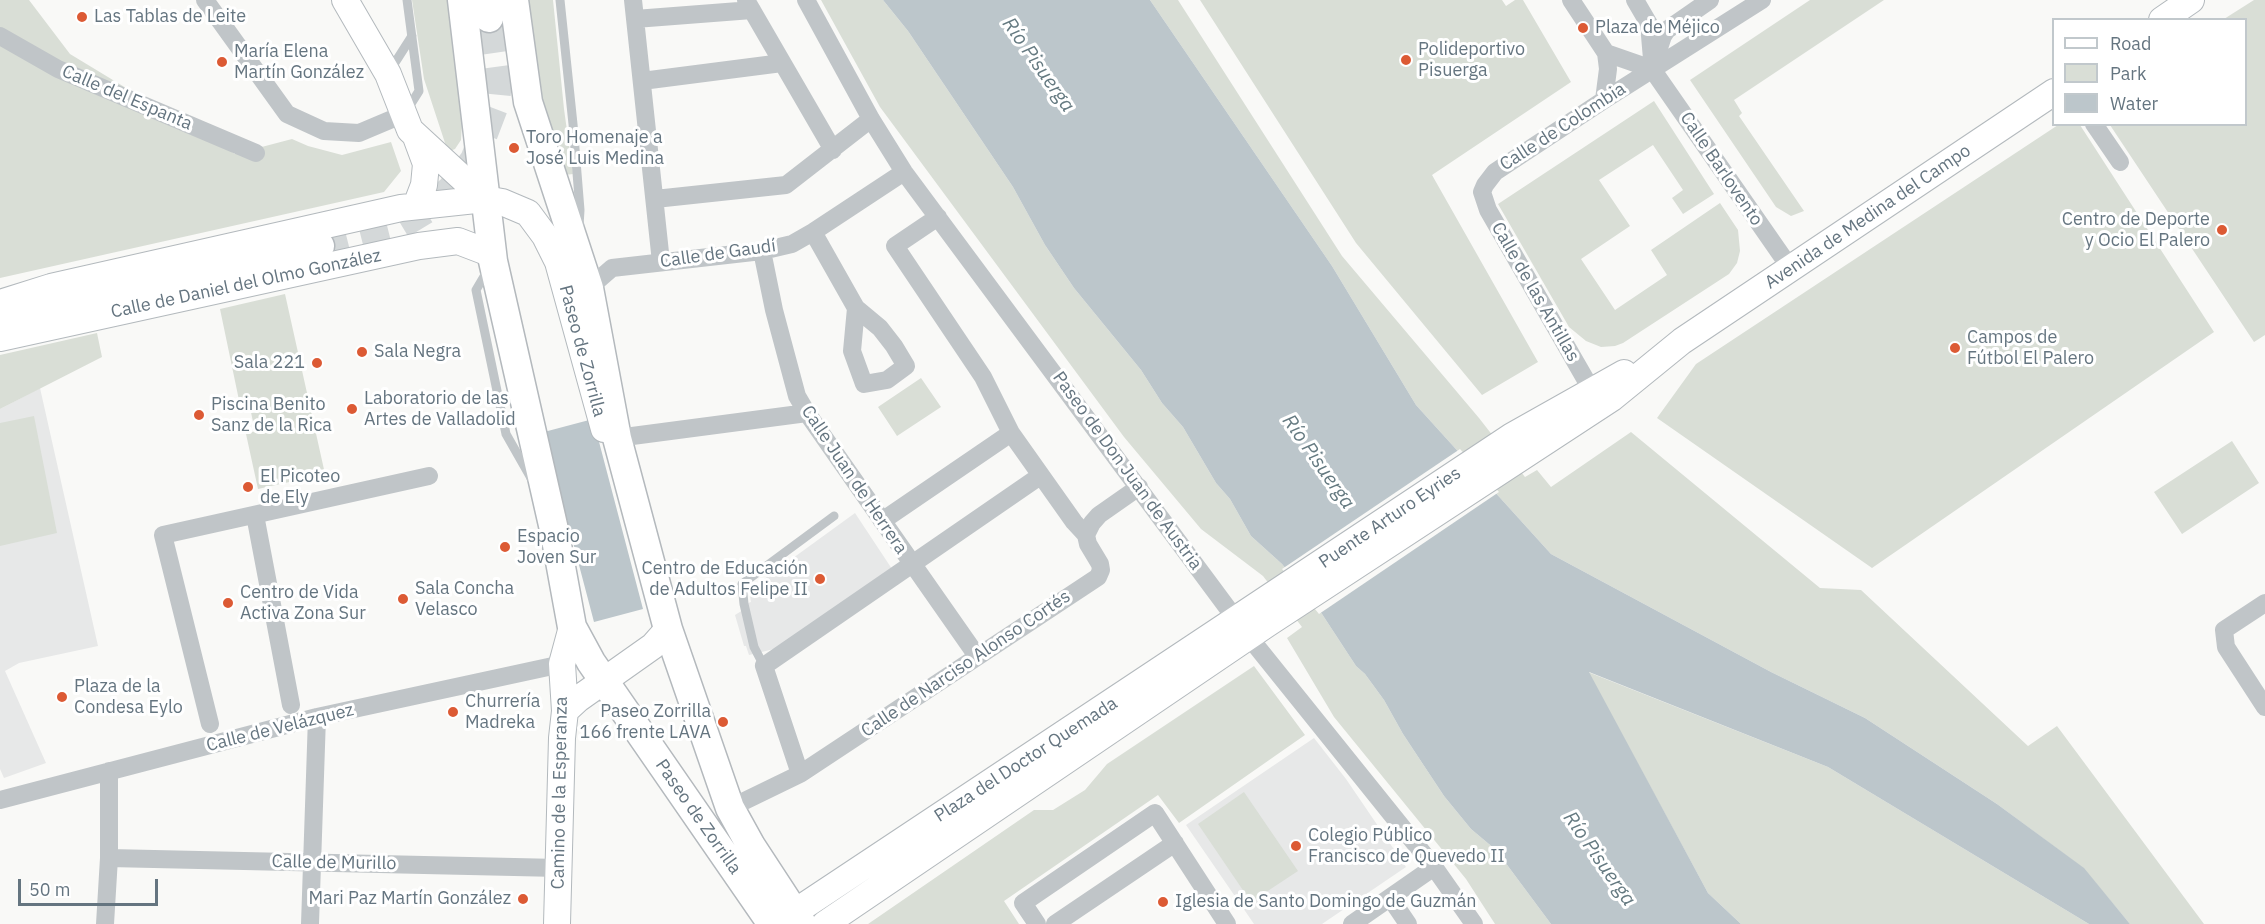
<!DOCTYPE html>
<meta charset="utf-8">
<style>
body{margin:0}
#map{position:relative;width:2265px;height:924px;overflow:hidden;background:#f9f9f7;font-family:"IBM Plex Sans",sans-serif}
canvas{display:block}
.legend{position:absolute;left:2052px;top:18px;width:195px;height:108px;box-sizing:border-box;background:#fff;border:2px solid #c1c8cc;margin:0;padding:8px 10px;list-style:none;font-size:18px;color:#657580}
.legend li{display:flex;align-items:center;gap:12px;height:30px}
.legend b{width:30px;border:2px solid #c1c8cc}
.scale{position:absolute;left:18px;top:879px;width:140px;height:27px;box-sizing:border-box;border:3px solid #657580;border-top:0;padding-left:8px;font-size:18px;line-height:21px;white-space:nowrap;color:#657580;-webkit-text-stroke:4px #fff;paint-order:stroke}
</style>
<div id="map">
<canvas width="2265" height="924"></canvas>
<ul class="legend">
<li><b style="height:8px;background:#fff"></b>Road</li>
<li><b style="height:16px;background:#d9ded6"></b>Park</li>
<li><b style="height:16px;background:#bcc6cb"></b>Water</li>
</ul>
<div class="scale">50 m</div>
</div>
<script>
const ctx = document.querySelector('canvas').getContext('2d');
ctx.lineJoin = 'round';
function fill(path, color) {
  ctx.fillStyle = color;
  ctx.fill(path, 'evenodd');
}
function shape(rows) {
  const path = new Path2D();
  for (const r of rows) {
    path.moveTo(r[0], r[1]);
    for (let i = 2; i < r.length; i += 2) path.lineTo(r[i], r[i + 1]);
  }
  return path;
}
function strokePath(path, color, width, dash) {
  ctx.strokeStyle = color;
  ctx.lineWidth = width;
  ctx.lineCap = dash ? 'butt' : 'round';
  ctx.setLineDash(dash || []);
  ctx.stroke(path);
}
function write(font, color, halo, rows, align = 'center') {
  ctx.font = font + ' "IBM Plex Sans",sans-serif';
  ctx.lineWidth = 6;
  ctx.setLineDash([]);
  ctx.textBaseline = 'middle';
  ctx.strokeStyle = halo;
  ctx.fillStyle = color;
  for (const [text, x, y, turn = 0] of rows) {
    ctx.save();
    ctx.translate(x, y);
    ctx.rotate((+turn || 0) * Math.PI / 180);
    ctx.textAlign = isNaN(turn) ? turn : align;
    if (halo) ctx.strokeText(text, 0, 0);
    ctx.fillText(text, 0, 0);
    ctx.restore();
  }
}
fill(shape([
 [40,388,98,646,19,663,5,671,46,763,4,778,0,769,0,409],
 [855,513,892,569,774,649,749,655,746,646,744,646,735,615,743,610,742,605,751,602,749,590],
 [1314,738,1346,779,1406,867,1322,924,1254,924,1186,825]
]), '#e7e8e8');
fill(shape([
 [0,0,29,0,70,54,235,154,292,139,308,146,342,155,391,142,401,171,384,192,0,278],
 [412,0,448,0,462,124,461,140,455,149,450,151,446,146,424,79],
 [523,0,553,0,564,109,573,174,565,175,545,131],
 [821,0,883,0,908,31,1013,187,1045,245,1074,288,1141,370,1162,403,1183,427,1216,483,1230,499,1251,536,1282,564,1322,614,1356,666,1365,674,1384,700,1403,734,1444,796,1471,829,1496,850,1551,924,1495,924,1466,879,1334,717,1287,638,1302,627,1263,576,1201,529,1124,437,880,107],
 [1150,0,1178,0,1342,256,1479,418,1525,477,1537,470,1551,487,1631,432,1820,588,1861,590,2028,746,2057,726,2204,924,2130,924,2083,868,1997,804,1865,718,1771,672,1551,554,1416,405,1332,266],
 [1200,0,1502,0,1506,6,1515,0,1523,0,1571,82,1432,175,1538,362,1482,395,1356,243],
 [1810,0,1884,0,1734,100,1742,113,1739,116,1804,211,1791,216,1776,207,1690,80],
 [2254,0,2265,0,2265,335,2254,342,2110,125,2246,124,2246,20,2224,19],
 [1654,101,1714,194,1683,214,1672,198,1683,190,1653,145,1599,180,1630,226,1581,259,1615,310,1667,275,1651,250,1720,203,1738,230,1740,251,1737,263,1729,274,1623,343,1615,346,1601,347,1586,341,1569,327,1498,204],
 [2058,125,2080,125,2214,332,1872,568,1657,418,1696,364],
 [285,294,325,474,258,489,246,434,255,431,249,403,240,405,220,309],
 [97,333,102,357,0,409,0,355],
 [921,378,941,407,897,436,878,407],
 [34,416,57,533,0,546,0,423],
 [2232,441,2259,483,2182,534,2154,492],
 [1254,666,1305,735,1179,823,1158,795,1004,901,1019,924,868,924,1034,810,1053,810,1085,790,1107,764],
 [1588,672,1828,767,2089,924,1741,924,1708,893],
 [1244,792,1298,871,1251,902,1198,824]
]), '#d9ded6');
fill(shape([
 [883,0,1150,0,1332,266,1416,405,1551,554,1771,672,1865,718,1997,804,2084,868,2130,924,2089,924,1828,767,1589,672,1708,893,1741,924,1551,924,1496,850,1471,829,1444,796,1403,734,1384,700,1365,674,1356,666,1322,614,1282,564,1251,536,1230,499,1216,483,1183,427,1162,403,1141,370,1074,288,1045,245,1013,187,908,31],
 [593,419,643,609,594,622,544,432]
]), '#bcc6cb');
fill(shape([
 [1460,449,1499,492,1319,614,1282,569]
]), '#f9f9f7');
strokePath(shape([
 [320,246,399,226,429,208,451,189,474,160,496,102,498,82,489,18]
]), '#d4d8d9', 28, [28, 14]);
const secondary = shape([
 [345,0,388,74,410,130,485,199],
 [2162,20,2191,0],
 [416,137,426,164,424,185,416,206],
 [0,303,51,287,401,208,485,199,502,202,528,213,545,236,558,262,604,429],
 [0,338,419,246,458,241,492,254],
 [565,711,578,699,653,646,668,629],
 [557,924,562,738,565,711,562,664,572,627],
 [789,924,795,912,1512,436,1624,373],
 [825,924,1267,624,1612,398,1682,341,2054,92]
]);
const primary = shape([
 [462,0,493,261,555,534,572,627,591,662,772,924],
 [487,0,489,18],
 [514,0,528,102,589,288,617,438,668,629,730,808,751,846,802,924],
 [0,318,59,302,320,246]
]);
strokePath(secondary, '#b3b9bd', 28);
strokePath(primary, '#b4b9bd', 31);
strokePath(shape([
 [560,0,573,124,580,210,579,226],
 [389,72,412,36],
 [407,110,419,91,407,0],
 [489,268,476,290,506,434,531,478],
 [764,666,754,647,744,604,742,584,834,516]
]), '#c0c5c8', 9);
strokePath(shape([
 [205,0,287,114,324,131,359,133,404,114],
 [633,0,661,262],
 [746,0,833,150],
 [806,0,871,119,904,172,1249,637,1434,867,1474,924],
 [1571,0,1606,53,1652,69],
 [1635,0,1649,24,1652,59],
 [635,19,752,10],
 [0,36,58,69,256,153],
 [1652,69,1791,269],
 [1652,69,1663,36,1667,30,1710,0],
 [642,81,782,63],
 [1604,100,1608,69,1606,53],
 [2094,124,2120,162],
 [655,199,786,185,871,119],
 [938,217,895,246,983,377,1011,433,1074,522,1086,535],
 [813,232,856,308,880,328,894,346,906,366,887,380,864,384,852,351,856,308],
 [762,251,774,310,797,396,807,413,977,656],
 [589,288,612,268,762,251,792,244,813,232,904,172],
 [1591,389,1488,210,1482,192,1485,185,1495,172,1604,100,1762,0],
 [617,438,807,413],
 [255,515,291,705],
 [882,521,1011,433],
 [2265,603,2224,630,2226,647,2265,707],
 [210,724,163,535,429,476],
 [800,774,764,666,1040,476],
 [0,800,317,717,562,664],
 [730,808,800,774,1098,577,1101,570,1100,564,1088,544,1086,535,1092,523,1099,515,1139,487],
 [109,858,559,868],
 [1391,899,1408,924],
 [105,924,109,858,109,771],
 [310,924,317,717],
 [1037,924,1023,903,1155,813,1227,924],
 [1055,924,1175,843],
 [1352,924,1434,867]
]), '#c0c5c8', 18);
strokePath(secondary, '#fff', 26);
strokePath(primary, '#fff', 28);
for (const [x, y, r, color] of [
 [82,17,6,"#dc5a34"],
 [1583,28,6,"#dc5a34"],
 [1406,60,6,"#dc5a34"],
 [222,62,6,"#dc5a34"],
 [514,148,6,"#dc5a34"],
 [2222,230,6,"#dc5a34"],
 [1955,348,6,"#dc5a34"],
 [362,352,6,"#dc5a34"],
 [317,363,6,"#dc5a34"],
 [352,409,6,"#dc5a34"],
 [199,415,6,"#dc5a34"],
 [248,487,6,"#dc5a34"],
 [505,547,6,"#dc5a34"],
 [820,579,6,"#dc5a34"],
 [403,599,6,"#dc5a34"],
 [228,603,6,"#dc5a34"],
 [62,697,6,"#dc5a34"],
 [453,712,6,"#dc5a34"],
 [723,722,6,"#dc5a34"],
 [1296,846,6,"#dc5a34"],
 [523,899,6,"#dc5a34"],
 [1163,902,6,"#dc5a34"]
]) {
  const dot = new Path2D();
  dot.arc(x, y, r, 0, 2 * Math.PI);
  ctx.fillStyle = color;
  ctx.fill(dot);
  strokePath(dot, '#fff', 2);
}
write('18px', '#657580', '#fff', [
 ["Las Tablas de Leite",94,17],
 ["Plaza de Méjico",1595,28],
 ["Polideportivo",1418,50],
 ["Pisuerga",1418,71],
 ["María Elena",234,52],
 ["Martín González",234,73],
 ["Toro Homenaje a",526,138],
 ["José Luis Medina",526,159],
 ["Centro de Deporte",2210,220,"right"],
 ["y Ocio El Palero",2210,241,"right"],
 ["Campos de",1967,338],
 ["Fútbol El Palero",1967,359],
 ["Sala Negra",374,352],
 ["Sala 221",305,363,"right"],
 ["Laboratorio de las",364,399],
 ["Artes de Valladolid",364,420],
 ["Piscina Benito",211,405],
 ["Sanz de la Rica",211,426],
 ["El Picoteo",260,477],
 ["de Ely",260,498],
 ["Espacio",517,537],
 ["Joven Sur",517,558],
 ["Centro de Educación",808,569,"right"],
 ["de Adultos Felipe II",808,590,"right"],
 ["Sala Concha",415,589],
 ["Velasco",415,610],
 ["Centro de Vida",240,593],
 ["Activa Zona Sur",240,614],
 ["Plaza de la",74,687],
 ["Condesa Eylo",74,708],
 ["Churrería",465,702],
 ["Madreka",465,723],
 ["Paseo Zorrilla",711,712,"right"],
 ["166 frente LAVA",711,733,"right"],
 ["Colegio Público",1308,836],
 ["Francisco de Quevedo II",1308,857],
 ["Mari Paz Martín González",511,899,"right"],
 ["Iglesia de Santo Domingo de Guzmán",1175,902]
], 'left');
write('18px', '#657580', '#fff', [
 ["Calle del Espanta",127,98,23],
 ["Calle de Colombia",1563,127,-33],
 ["Calle Barlovento",1721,169,56],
 ["Avenida de Medina del Campo",1868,217,-34],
 ["Calle de Gaudí",718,254,-8],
 ["Calle de Daniel del Olmo González",246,284,-12],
 ["Calle de las Antillas",1535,292,60],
 ["Paseo de Zorrilla",582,351,75],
 ["Paseo de Don Juan de Austria",1127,471,54],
 ["Calle Juan de Herrera",854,480,56],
 ["Puente Arturo Eyries",1390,518,-34],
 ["Calle de Narciso Alonso Cortés",966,664,-34],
 ["Calle de Velázquez",280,728,-14],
 ["Plaza del Doctor Quemada",1026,760,-33],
 ["Camino de la Esperanza",560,793,-89],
 ["Paseo de Zorrilla",698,817,55],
 ["Calle de Murillo",334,863,1]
]);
write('italic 20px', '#657a81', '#fff', [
 ["Río Pisuerga",1038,65,55],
 ["Río Pisuerga",1318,462,55],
 ["Río Pisuerga",1599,859,55]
]);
</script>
